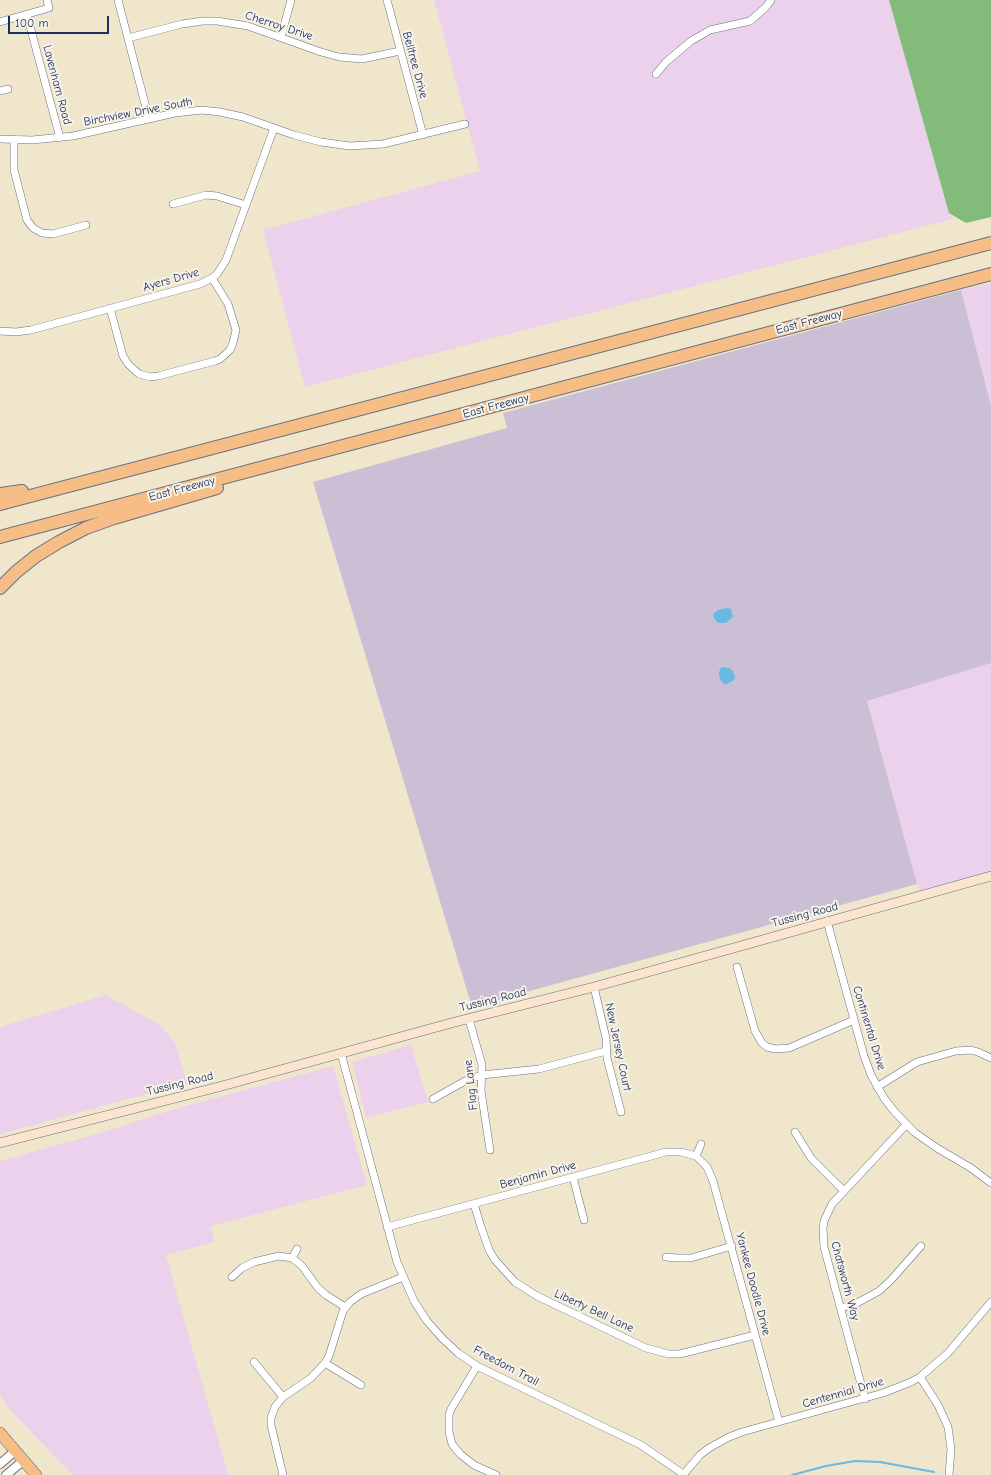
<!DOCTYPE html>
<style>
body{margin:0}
#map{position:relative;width:991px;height:1475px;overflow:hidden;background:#f0e6cb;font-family:"Comic Neue",sans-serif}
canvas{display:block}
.scale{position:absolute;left:8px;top:16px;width:101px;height:18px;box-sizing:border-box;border:2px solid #1b2f5e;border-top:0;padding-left:5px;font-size:12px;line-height:14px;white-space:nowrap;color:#1b2f5e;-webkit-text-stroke:3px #f7f3e8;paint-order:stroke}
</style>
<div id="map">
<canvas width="991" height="1475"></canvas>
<div class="scale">100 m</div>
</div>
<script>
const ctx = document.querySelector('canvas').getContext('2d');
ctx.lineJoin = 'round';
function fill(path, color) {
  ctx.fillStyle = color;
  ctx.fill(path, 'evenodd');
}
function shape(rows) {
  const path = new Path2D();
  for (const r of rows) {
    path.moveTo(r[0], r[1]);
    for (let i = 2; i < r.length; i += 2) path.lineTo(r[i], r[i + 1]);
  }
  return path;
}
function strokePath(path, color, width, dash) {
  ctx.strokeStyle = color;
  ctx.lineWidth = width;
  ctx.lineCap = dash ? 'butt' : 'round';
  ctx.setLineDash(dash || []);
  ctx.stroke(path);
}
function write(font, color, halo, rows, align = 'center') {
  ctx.font = font + ' "Comic Neue",sans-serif';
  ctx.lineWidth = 4;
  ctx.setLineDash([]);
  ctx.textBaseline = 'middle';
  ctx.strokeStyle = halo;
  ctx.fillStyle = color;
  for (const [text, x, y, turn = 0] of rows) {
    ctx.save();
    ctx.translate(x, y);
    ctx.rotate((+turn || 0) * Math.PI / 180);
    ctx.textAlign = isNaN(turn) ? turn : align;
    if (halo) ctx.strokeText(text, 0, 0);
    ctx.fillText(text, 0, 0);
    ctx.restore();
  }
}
fill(shape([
 [434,0,894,0,953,219,305,387,263,230,480,171],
 [991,283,991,406,961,290],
 [991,663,991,872,919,892,867,700],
 [106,995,161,1026,175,1043,187,1083,0,1134,0,1027],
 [411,1045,428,1102,366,1118,352,1062],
 [333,1066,367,1185,211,1226,214,1242,166,1255,228,1475,73,1475,7,1407,0,1394,0,1161,97,1134,175,1109]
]), '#ebd1eb');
fill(shape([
 [961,290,991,406,991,663,867,701,917,884,472,1007,313,482,507,428,503,413]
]), '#cbbfd5');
fill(shape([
 [889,0,991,0,991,217,966,223,949,213]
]), '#83bc7a');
fill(shape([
 [728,608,731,609,733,617,726,623,718,623,714,618,713,614,718,610],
 [724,667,729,668,733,671,735,677,734,680,727,684,724,684,721,681,719,675,720,668]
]), '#68bae4');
strokePath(shape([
 [792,1475,826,1466,855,1461,880,1462,934,1472]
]), '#68bae4', 2);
const minor = shape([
 [118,0,149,119],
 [387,0,423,135],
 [27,15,60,138],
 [0,22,49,8,47,0],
 [281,37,291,0],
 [128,38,182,24,203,21,217,21,248,26,321,52,339,57,362,59,400,51],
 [656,74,666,62,691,41,710,30,750,21,766,7,771,0],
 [0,91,8,89],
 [0,139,32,140,73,136,175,113,202,110,220,112,243,117,294,135,321,142,350,146,383,144,465,124],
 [14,139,14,170,27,220,33,228,42,233,53,234,86,225],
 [173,204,206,195,217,196,246,205],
 [110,308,123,356,128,364,139,374,150,377,158,376,215,361,220,359,230,350,233,343,236,330,228,304,212,278],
 [0,331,16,332,31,330,200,284,212,278,217,274,226,260,274,128],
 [827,921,864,1056,871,1075,884,1098,894,1111,914,1132,937,1148,971,1168,991,1183],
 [737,967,755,1031,762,1043,767,1047,775,1049,789,1048,854,1020],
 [594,987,606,1038,607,1058,621,1112],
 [469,1019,482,1065,481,1091,490,1150],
 [341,1053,397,1262,414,1301,427,1321,442,1338,458,1353,477,1366,641,1445,683,1474],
 [877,1087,917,1062,956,1051,971,1050,978,1052,991,1058],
 [433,1099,465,1081,482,1075,539,1069,606,1051],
 [795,1132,811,1158,844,1191],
 [696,1156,701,1144],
 [573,1177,584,1220],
 [474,1204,481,1227,489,1250,495,1260,515,1282,537,1296,646,1348,669,1354,680,1354,755,1335],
 [387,1227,666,1152,681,1152,696,1156,707,1167,713,1181,779,1422],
 [666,1257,677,1258,691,1258,732,1246],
 [292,1258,297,1249],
 [232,1277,242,1268,254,1262,279,1256,292,1258,302,1266,318,1288,326,1295,345,1307],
 [841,1308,857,1303,879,1291,891,1280,921,1246],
 [254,1362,283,1397],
 [325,1363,361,1385],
 [477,1366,451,1409,449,1415,449,1432,452,1444,460,1454,474,1465,496,1475],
 [920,1377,938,1405,948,1427,951,1449,949,1475],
 [865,1399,824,1247,823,1228,824,1221,832,1204,906,1125],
 [283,1475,271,1425,271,1418,275,1407,283,1397,311,1378,325,1363,329,1356,343,1311,350,1302,361,1294,403,1277],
 [683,1475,700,1455,709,1448,729,1437,742,1432,883,1393,911,1382,920,1377,948,1353,991,1302]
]);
const tertiary = shape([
 [0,1464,15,1451],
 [6,1475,23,1461]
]);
const secondary = shape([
 [0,1143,222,1086,455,1022,594,987,991,876]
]);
const primary = shape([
 [0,1433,36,1475]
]);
const motorway = shape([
 [0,494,22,491],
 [0,504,991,243],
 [0,537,991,274],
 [0,588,16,572,36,556,59,542,86,528,114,518,217,488]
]);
strokePath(minor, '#666f84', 8);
strokePath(tertiary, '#666f84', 10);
strokePath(secondary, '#666f84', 10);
strokePath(primary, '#666f84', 12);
strokePath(motorway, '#666f84', 14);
strokePath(minor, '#fff', 7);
strokePath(tertiary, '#fff', 8);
strokePath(secondary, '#fbe5cf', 9);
strokePath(primary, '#f6be86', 11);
strokePath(motorway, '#f6be86', 12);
write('12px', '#1b2f5e', '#f7f3e8', [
 ["Cherroy Drive",279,26,18],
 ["Belltree Drive",415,65,75],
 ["Lavenham Road",57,85,75],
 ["Birchview Drive South",138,112,-11],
 ["Ayers Drive",171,280,-16],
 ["East Freeway",809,322,-15],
 ["East Freeway",496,406,-15],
 ["East Freeway",182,489,-15],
 ["Tussing Road",805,915,-15],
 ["Tussing Road",493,1000,-14],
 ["Continental Drive",869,1028,73],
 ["New Jersey Court",618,1047,78],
 ["Tussing Road",180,1084,-14],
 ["Flag Lane",471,1085,-96],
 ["Benjamin Drive",538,1175,-15],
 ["Chatsworth Way",845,1281,75],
 ["Yankee Doodle Drive",753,1284,75],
 ["Liberty Bell Lane",594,1311,25],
 ["Freedom Trail",506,1366,28],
 ["Centennial Drive",843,1393,-16]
]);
</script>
